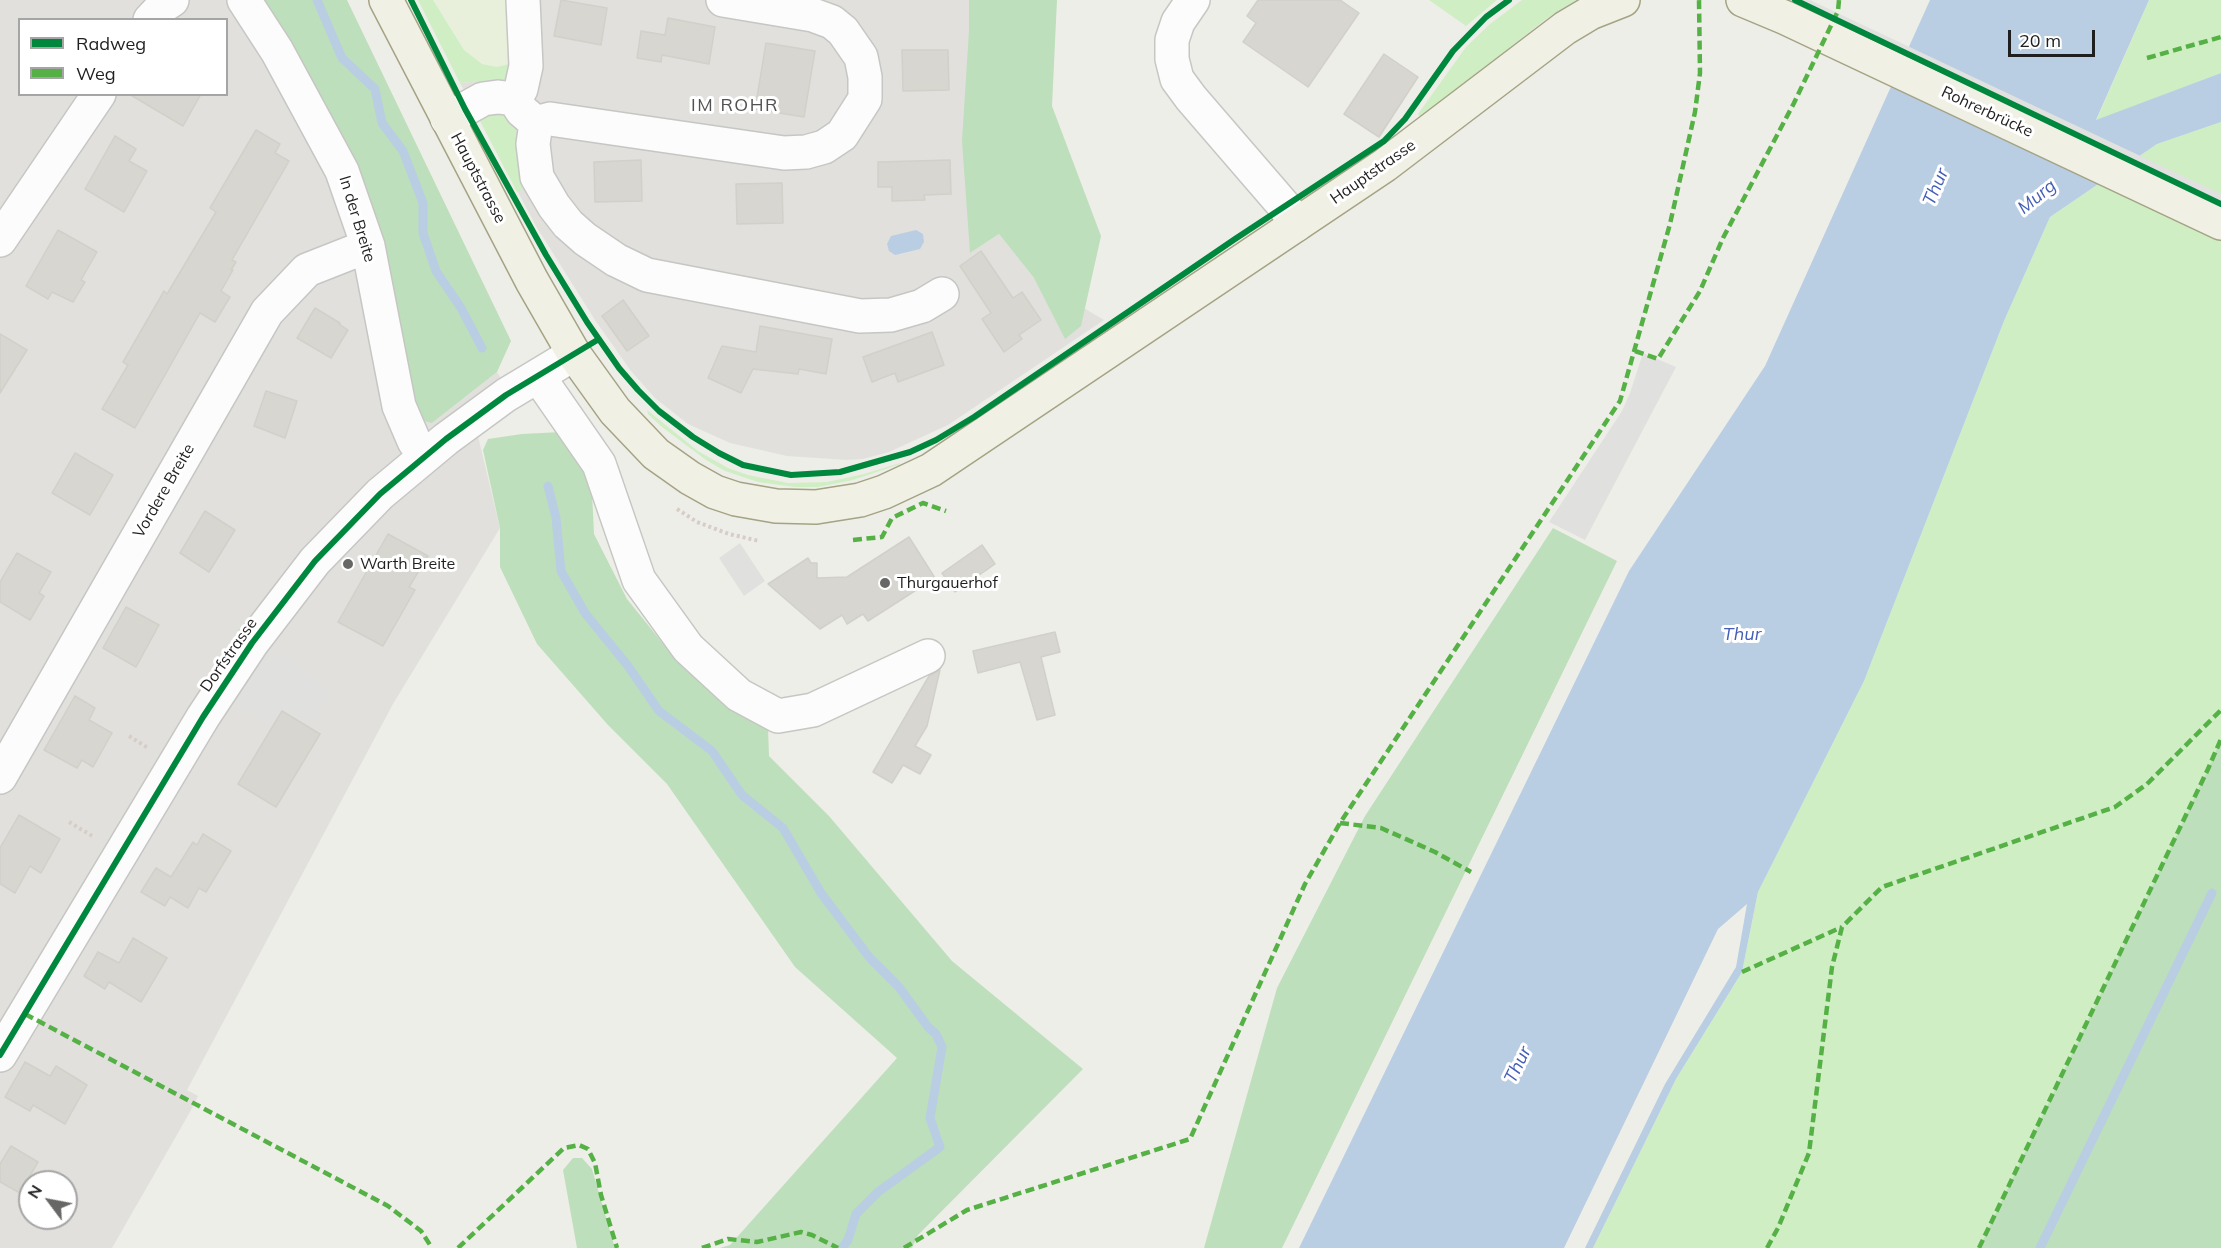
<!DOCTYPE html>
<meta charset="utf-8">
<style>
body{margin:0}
#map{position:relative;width:2221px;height:1248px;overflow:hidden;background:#eeeee8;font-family:Mulish,sans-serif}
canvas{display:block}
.legend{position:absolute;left:18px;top:18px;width:210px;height:78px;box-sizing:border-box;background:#fff;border:2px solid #a5a5a5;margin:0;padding:8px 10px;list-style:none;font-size:18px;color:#1f1f1f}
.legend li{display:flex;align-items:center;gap:12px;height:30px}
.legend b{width:30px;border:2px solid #a5a5a5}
.north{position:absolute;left:18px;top:1170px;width:60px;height:60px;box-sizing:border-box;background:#fff;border:2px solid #a5a5a5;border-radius:50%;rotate:302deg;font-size:16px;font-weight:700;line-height:24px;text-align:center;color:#1f1f1f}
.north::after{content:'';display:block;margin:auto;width:21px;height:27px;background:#676765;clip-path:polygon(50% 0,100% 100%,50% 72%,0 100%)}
.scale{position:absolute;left:2008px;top:30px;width:87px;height:27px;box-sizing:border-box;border:3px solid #1f1f1f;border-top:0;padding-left:8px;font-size:18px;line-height:21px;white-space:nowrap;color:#1f1f1f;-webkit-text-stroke:4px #fff;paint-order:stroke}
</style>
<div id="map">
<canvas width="2221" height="1248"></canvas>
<ul class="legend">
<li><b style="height:8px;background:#00873e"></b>Radweg</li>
<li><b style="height:8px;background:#55b145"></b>Weg</li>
</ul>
<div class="north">N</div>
<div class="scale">20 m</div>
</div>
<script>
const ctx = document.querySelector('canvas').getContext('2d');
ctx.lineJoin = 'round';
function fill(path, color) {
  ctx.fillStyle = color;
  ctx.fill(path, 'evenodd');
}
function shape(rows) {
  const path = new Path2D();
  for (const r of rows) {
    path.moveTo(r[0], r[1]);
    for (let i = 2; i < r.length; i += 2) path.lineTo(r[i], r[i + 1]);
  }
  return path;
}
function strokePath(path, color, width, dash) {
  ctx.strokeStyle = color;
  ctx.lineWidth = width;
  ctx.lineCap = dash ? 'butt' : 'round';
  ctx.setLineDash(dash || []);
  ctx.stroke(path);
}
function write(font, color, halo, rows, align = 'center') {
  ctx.font = font + ' Mulish,sans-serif';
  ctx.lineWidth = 6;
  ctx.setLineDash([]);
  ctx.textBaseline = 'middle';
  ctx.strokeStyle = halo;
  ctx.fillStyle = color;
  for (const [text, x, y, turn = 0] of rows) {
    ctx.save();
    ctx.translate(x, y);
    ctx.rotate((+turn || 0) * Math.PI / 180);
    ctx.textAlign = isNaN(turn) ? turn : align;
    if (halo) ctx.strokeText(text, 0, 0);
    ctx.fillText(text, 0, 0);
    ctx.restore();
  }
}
fill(shape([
 [0,0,257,0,432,423,497,372,517,405,477,432,500,528,393,704,187,1090,198,1096,190,1112,112,1248,0,1248],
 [20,20,226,20,226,94,20,94],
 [30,1182,66,1182,66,1218,30,1218],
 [514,0,969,0,970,253,999,234,1034,278,1104,320,948,425,889,452,863,459,847,460,787,456,730,443,688,424,655,398,631,371,595,320,536,226,460,83,516,77]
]), '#e1e0dd');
fill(shape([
 [433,0,514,0,513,64,497,67,482,64,464,50]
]), '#e8efda');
fill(shape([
 [418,0,433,0,464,50,482,64,497,67,513,63,516,78,460,83],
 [1429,0,1497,0,1466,26],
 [1522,0,1576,0,1546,19,1421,118,1418,114,1466,47,1490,24],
 [2149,0,2221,0,2221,73,2096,121],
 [499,112,507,115,516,127,518,162,526,187,517,192,479,119,483,116],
 [2221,122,2221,739,2208,769,1979,1248,1593,1248,1676,1079,1742,972,1758,892,1864,681,2004,321,2050,217,2157,144],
 [647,410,698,451,728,468,748,475,788,483,827,482,864,474,900,463,900,464,853,480,818,487,795,487,758,482,725,471,706,460,662,427,648,414]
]), '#cfeec4');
fill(shape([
 [257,0,347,0,511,341,497,372,432,423,424,421,416,415,397,328],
 [969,0,1057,0,1052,106,1101,236,1081,326,1065,339,1034,278,999,234,970,253,962,141,969,30],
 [561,432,591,472,594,534,627,599,669,651,743,713,768,726,769,756,829,816,952,961,1083,1069,918,1235,912,1248,720,1248,730,1245,897,1058,795,967,667,784,608,725,537,644,500,567,500,528,483,450,488,439,522,434],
 [1553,528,1617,561,1282,1248,1204,1248,1277,988,1365,816],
 [2221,739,2221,1248,1979,1248,2208,769],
 [573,1158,582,1158,592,1169,615,1248,577,1248,563,1170]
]), '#bedfbb');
fill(shape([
 [1643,353,1676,367,1585,540,1549,522,1622,411,1630,393],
 [740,543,765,581,744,596,719,558],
 [279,652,332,690,310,725,283,709,272,726,234,703,260,661]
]), '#e0e0de');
fill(shape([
 [1930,0,2149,0,2096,120,2221,73,2221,122,2157,144,2050,217,2004,321,1864,681,1758,892,1742,972,1676,1079,1593,1248,1585,1248,1665,1084,1736,967,1747,904,1718,929,1564,1248,1299,1248,1629,571,1765,366],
 [916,230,923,234,924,242,920,249,895,255,889,251,887,244,891,236]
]), '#b9cee3');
fill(shape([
 [1755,0,1810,0,2221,194,2221,239,1800,40,1744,19]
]), '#e1e1e0');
strokePath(shape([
 [317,0,342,58,375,89,382,123,403,151,423,203,423,233,436,271,461,308,482,348],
 [548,486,556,518,561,571,585,613,628,666,659,711,712,751,742,795,783,828,821,893,869,957,899,987,928,1027,936,1034,942,1047,930,1118,940,1147,878,1192,856,1214,848,1240,842,1248],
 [2040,1248,2212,893]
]), '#b9cee3', 9);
const building = shape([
 [561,0,607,8,601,45,554,36,561,0],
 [1258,0,1340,0,1359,13,1308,87,1243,42,1256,23,1247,16,1258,0],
 [668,18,715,27,709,64,662,55,661,62,637,58,641,31,665,35,668,18],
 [766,43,815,51,804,117,755,109,766,43],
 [902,50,948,50,949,90,903,91,902,50],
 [1384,54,1418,77,1379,137,1344,114,1384,54],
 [129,94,201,94,183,126,129,94],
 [256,130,280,144,275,153,289,161,232,260,236,262,231,270,233,270,221,291,230,297,215,322,200,313,135,428,102,409,128,365,123,362,164,291,167,294,216,212,210,208,256,130],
 [115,136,136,149,129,161,147,171,124,212,85,189,115,136],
 [641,160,642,201,595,202,594,162,641,160],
 [950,160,951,194,924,195,925,200,892,201,892,187,878,187,878,162,950,160],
 [782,183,783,223,737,224,736,184,782,183],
 [58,230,97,252,81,280,85,282,73,302,52,292,48,299,26,286,58,230],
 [981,251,1013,298,1022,292,1041,320,1019,335,1022,339,1004,352,982,319,991,313,960,266,981,251],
 [623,300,649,336,627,351,602,316,623,300],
 [315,308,340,323,339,324,348,330,331,358,297,338,315,308],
 [760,326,832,339,826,374,799,369,798,374,753,369,741,393,708,378,722,346,756,352,760,326],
 [932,332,944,365,898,382,895,373,872,382,863,357,932,332],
 [0,334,27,350,0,393,0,334],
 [266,391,297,401,285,438,254,426,266,391],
 [75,453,113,475,90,515,52,493,75,453],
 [205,511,235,530,209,572,180,553,205,511],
 [388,534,428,556,409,587,415,590,383,646,338,622,388,534],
 [909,537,935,578,868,621,863,614,847,624,842,615,820,629,768,584,808,558,811,563,817,563,817,578,847,577,909,537],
 [982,545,995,564,955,592,942,573,982,545],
 [17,553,51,572,39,593,44,596,30,620,0,602,0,582,17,553],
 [126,607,159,625,136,667,103,648,126,607],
 [1055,632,1060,652,1041,657,1055,715,1037,720,1020,662,978,673,973,651,1055,632],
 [940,670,927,726,915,746,931,755,920,774,903,765,892,783,873,772,929,676,940,670],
 [75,696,95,708,89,720,112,733,93,767,82,760,77,768,44,750,75,696],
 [282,711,320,734,276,807,238,784,282,711],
 [19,815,60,839,41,873,30,866,15,893,0,884,0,848,19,815],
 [203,834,231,851,206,892,199,888,188,908,170,897,165,906,141,892,156,868,171,877,193,842,197,845,203,834],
 [133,938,167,958,141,1002,109,982,105,989,84,976,98,952,119,963,133,938],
 [25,1062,50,1076,56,1066,87,1085,65,1124,33,1105,30,1111,5,1097,25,1062],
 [11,1146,38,1162,20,1193,0,1182,0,1164,11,1146]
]);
fill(building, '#d7d6d0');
strokePath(building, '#d1d0c9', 1.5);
const minor = shape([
 [244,0,277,51,342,171,368,246,399,406,414,441,424,456],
 [1193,0,1178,22,1172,40,1172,59,1177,79,1191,98,1285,207,1296,225],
 [150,20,163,6,172,0],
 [514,99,521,89,526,66,523,0],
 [447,119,483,99,498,97,514,99,522,111,536,123,550,119,784,153,806,152,824,147,842,135,865,99,865,77,861,57,843,31,832,22,813,15,723,0],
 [536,123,533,144,537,177,554,206,568,224,585,239,616,260,647,275,860,316,891,315,922,306,942,294],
 [0,240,99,94],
 [538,376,599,464,639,580,688,648,739,695,778,716,813,710,928,656],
 [0,777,267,312,307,270,368,246],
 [0,1055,203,717,252,643,315,561,380,494,446,439,506,395,574,354]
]);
const major = shape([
 [386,0,532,281,574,354,615,411,656,454,690,478,715,492,736,499,776,506,816,507,860,500,884,492,931,470,1385,165,1565,28,1590,13,1623,0],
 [1743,0,1786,18,2221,223]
]);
strokePath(minor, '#c6c6c4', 36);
strokePath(major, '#a4a384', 36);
strokePath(shape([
 [677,509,697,522,729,534,759,541],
 [129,736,148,748],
 [69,822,94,837]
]), '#d7cdc7', 4, [3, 3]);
strokePath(minor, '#fcfcfc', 33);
strokePath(major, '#f1f0e5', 33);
strokePath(shape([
 [2147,58,2221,37],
 [1635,351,1658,359,1700,291,1723,238,1794,103,1838,11,1839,0],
 [853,540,882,537,892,518,923,503,946,511],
 [1340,823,1381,828,1435,852,1471,872],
 [1742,972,1842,927],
 [25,1014,388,1206,421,1231,432,1248],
 [458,1248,564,1148,579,1145,588,1149,595,1163,601,1195,617,1248],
 [702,1248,728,1239,757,1242,801,1232,812,1235,838,1248],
 [904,1248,967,1210,1190,1139,1305,884,1340,823,1620,401,1670,224,1695,112,1700,73,1699,0],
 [1767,1248,1778,1228,1809,1153,1832,967,1842,927,1882,887,2115,807,2147,784,2221,710],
 [1979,1248,2208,769,2221,739]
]), '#55b145', 4.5, [9, 4.5]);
strokePath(shape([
 [411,0,465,109,546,255,587,322,619,368,638,390,659,411,693,437,719,453,743,465,791,475,840,472,910,452,936,440,974,417,1235,239,1384,141,1405,119,1453,51,1486,17,1509,0],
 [1795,0,2221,204],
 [0,1055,203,717,252,643,315,561,380,494,446,439,506,395,599,339]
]), '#00873e', 6);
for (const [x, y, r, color] of [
 [348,564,6,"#676765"],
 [885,583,6,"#676765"]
]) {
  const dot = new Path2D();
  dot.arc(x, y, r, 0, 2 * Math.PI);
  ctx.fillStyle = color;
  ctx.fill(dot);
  strokePath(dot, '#fff', 2);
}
write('16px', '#1f1f1f', '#fff', [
 ["Rohrerbrücke",1987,112,25],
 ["Hauptstrasse",1373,172,-35],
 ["Hauptstrasse",478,178,62],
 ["In der Breite",357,219,73],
 ["Vordere Breite",164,491,-60],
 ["Dorfstrasse",229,655,-55]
]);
write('16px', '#1f1f1f', '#fff', [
 ["Warth Breite",360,564],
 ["Thurgauerhof",897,583]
], 'left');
ctx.letterSpacing = '1.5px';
write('18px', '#525252', '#fff', [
 ["IM ROHR",735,106]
]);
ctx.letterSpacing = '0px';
write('italic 18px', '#445db6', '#fff', [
 ["Thur",1936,187,-67],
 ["Murg",2037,197,-39],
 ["Thur",1742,635],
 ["Thur",1518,1065,-64]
]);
</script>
